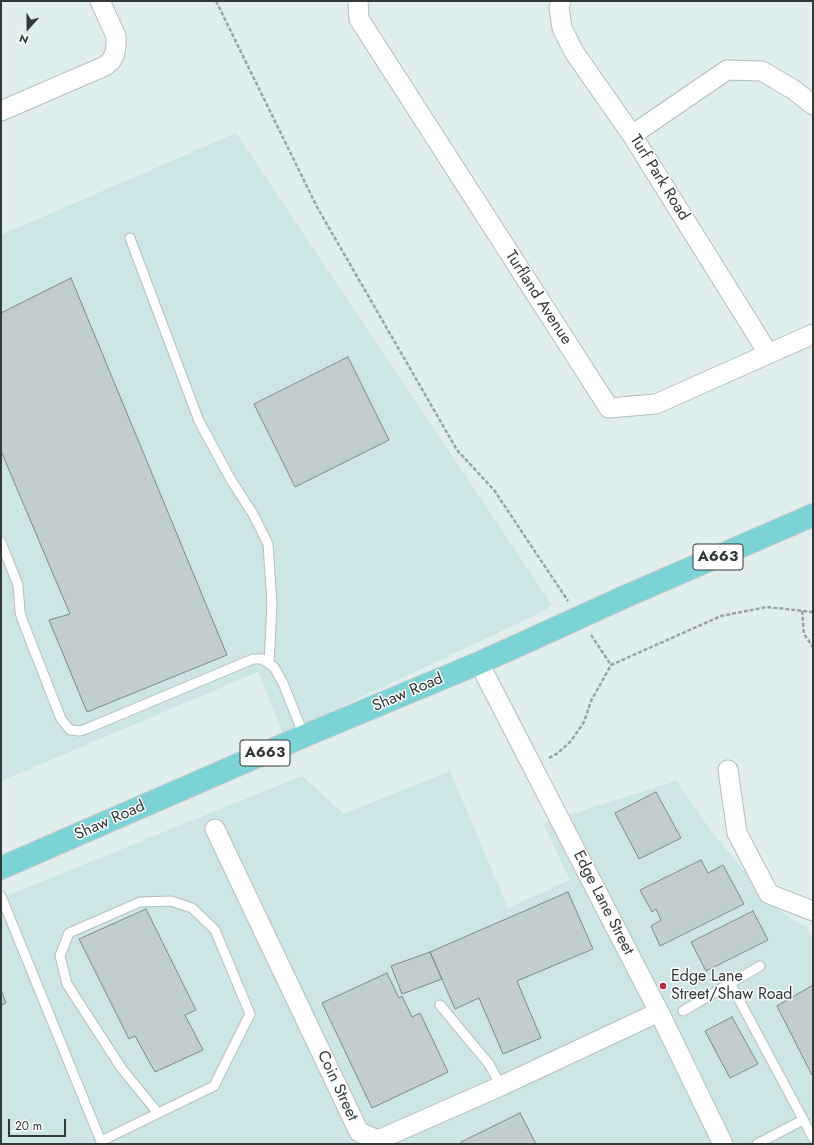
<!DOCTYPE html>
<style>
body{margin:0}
#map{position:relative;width:814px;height:1145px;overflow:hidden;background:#e1eeee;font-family:Jost,sans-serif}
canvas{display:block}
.frame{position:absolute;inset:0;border:2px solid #333838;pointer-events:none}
.north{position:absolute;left:8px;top:8px;width:40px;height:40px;-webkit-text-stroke:3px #fff;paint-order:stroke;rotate:201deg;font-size:11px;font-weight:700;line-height:16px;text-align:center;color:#333838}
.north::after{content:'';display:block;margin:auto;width:14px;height:18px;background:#333838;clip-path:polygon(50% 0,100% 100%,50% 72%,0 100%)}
.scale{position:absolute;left:8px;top:1119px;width:58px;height:18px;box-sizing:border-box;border:2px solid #333838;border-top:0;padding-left:5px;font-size:12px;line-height:14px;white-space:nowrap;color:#333838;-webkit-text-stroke:3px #fff;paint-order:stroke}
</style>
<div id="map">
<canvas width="814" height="1145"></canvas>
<div class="frame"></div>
<div class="north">N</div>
<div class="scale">20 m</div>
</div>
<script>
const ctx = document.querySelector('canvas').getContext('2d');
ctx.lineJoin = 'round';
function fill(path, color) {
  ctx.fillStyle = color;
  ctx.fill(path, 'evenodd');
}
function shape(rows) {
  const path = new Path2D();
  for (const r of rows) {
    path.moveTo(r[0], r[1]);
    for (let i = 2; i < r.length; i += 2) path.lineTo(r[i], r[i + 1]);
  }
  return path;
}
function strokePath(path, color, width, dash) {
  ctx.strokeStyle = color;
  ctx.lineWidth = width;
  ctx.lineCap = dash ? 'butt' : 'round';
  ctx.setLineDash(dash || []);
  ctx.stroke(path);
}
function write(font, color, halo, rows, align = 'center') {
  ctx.font = font + ' Jost,sans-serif';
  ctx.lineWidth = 3;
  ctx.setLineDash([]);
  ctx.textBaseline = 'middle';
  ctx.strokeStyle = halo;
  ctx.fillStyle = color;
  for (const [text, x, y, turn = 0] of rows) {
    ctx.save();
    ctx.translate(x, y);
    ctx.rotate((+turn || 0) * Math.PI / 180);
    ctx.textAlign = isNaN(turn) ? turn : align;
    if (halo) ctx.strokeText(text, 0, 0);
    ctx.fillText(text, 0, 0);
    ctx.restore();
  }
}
fill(shape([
 [236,133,552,605,542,612,283,734,258,672,1,781,1,235],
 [450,771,508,908,570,880,543,823,676,781,714,835,777,909,807,928,813,940,813,1144,1,1144,1,898,302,776,344,814]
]), '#cee5e5');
const building = shape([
 [71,278,227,655,87,712,49,620,70,614,1,451,1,313,71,278],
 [348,357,389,440,295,487,254,404,348,357],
 [656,792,681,838,639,859,615,813,656,792],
 [701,860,708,873,723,865,744,904,660,946,651,926,661,920,656,909,652,912,640,890,701,860],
 [568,892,593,949,517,981,541,1038,503,1054,479,998,455,1009,430,952,568,892],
 [146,909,196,1010,185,1015,203,1050,155,1072,135,1036,129,1039,79,939,146,909],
 [753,911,768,940,706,971,691,942,753,911],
 [430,952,442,979,402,994,391,966,430,952],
 [387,973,399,998,402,996,412,1017,420,1013,448,1072,372,1108,322,1003,387,973],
 [813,985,813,1077,777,1006,813,985],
 [1,990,6,1003,1,1005,1,990],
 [732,1017,758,1064,730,1078,705,1031,732,1017],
 [520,1113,536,1144,462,1144,461,1142,520,1113]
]);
fill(building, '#c2cece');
strokePath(building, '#7f8b8b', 1);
const lane = shape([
 [130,238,199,421,231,480,253,514,268,544,272,605,269,663],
 [1,542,18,585,20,612,22,619,61,719,70,730,80,731,86,729,253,659,262,659,274,667,283,683,304,736],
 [1,896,102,1144],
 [730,983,813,1138],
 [440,1005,489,1064,501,1086],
 [683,1011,760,966],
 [101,1141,214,1086,250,1014,215,930,192,908,171,901,140,902,69,933,60,956,67,984,122,1069,158,1113],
 [757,1144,803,1120]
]);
const street = shape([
 [358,1,359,19,609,408,656,404,813,334],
 [561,1,559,7,562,28,574,52,632,135,768,353],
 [1,111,105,66,111,61,115,53,116,45,116,36,100,1],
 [632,135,727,70,762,71,794,90,813,105],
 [479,663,659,1012,723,1144],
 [728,770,737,833,769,894,813,911],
 [215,829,359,1132,378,1140,501,1086,659,1012]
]);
const primary = shape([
 [622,598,813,515],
 [1,868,304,736,479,663,530,640]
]);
strokePath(lane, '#b3bfbf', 11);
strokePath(street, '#b3bfbf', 21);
strokePath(primary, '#cacbcb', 24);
strokePath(shape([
 [216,1,317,207,457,450,494,490,568,601],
 [802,611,804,634,813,647],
 [591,635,611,665],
 [549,758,558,753,571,741,584,722,591,701,611,665,721,616,767,607,813,612]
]), '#9ba4a4', 2.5, [4, 2]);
strokePath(lane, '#fff', 9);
strokePath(street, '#fff', 19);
strokePath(primary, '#7cd3d6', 22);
const primaryBridge = shape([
 [530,640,622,598]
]);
strokePath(primaryBridge, '#cacbcb', 24, []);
strokePath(primaryBridge, '#7cd3d6', 22);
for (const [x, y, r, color] of [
 [663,986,4,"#ba2941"]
]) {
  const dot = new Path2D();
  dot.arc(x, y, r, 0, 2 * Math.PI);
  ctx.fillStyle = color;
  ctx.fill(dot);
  strokePath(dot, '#fff', 1.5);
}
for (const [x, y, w] of [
 [718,557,50],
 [265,753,50]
]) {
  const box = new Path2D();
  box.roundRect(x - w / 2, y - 13, w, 26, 3);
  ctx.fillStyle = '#fff';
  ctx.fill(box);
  strokePath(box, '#333838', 1);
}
write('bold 15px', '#333838', null, [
 ["A663",718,557],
 ["A663",265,753]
]);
write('16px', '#333838', '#fff', [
 ["Turf Park Road",659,178,58],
 ["Turfland Avenue",538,298,57],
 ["Shaw Road",408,693,-23],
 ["Shaw Road",110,821,-24],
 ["Edge Lane Street",603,903,63],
 ["Coin Street",337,1086,65]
]);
write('16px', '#333838', '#fff', [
 ["Edge Lane",671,977],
 ["Street/Shaw Road",671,995]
], 'left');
</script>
